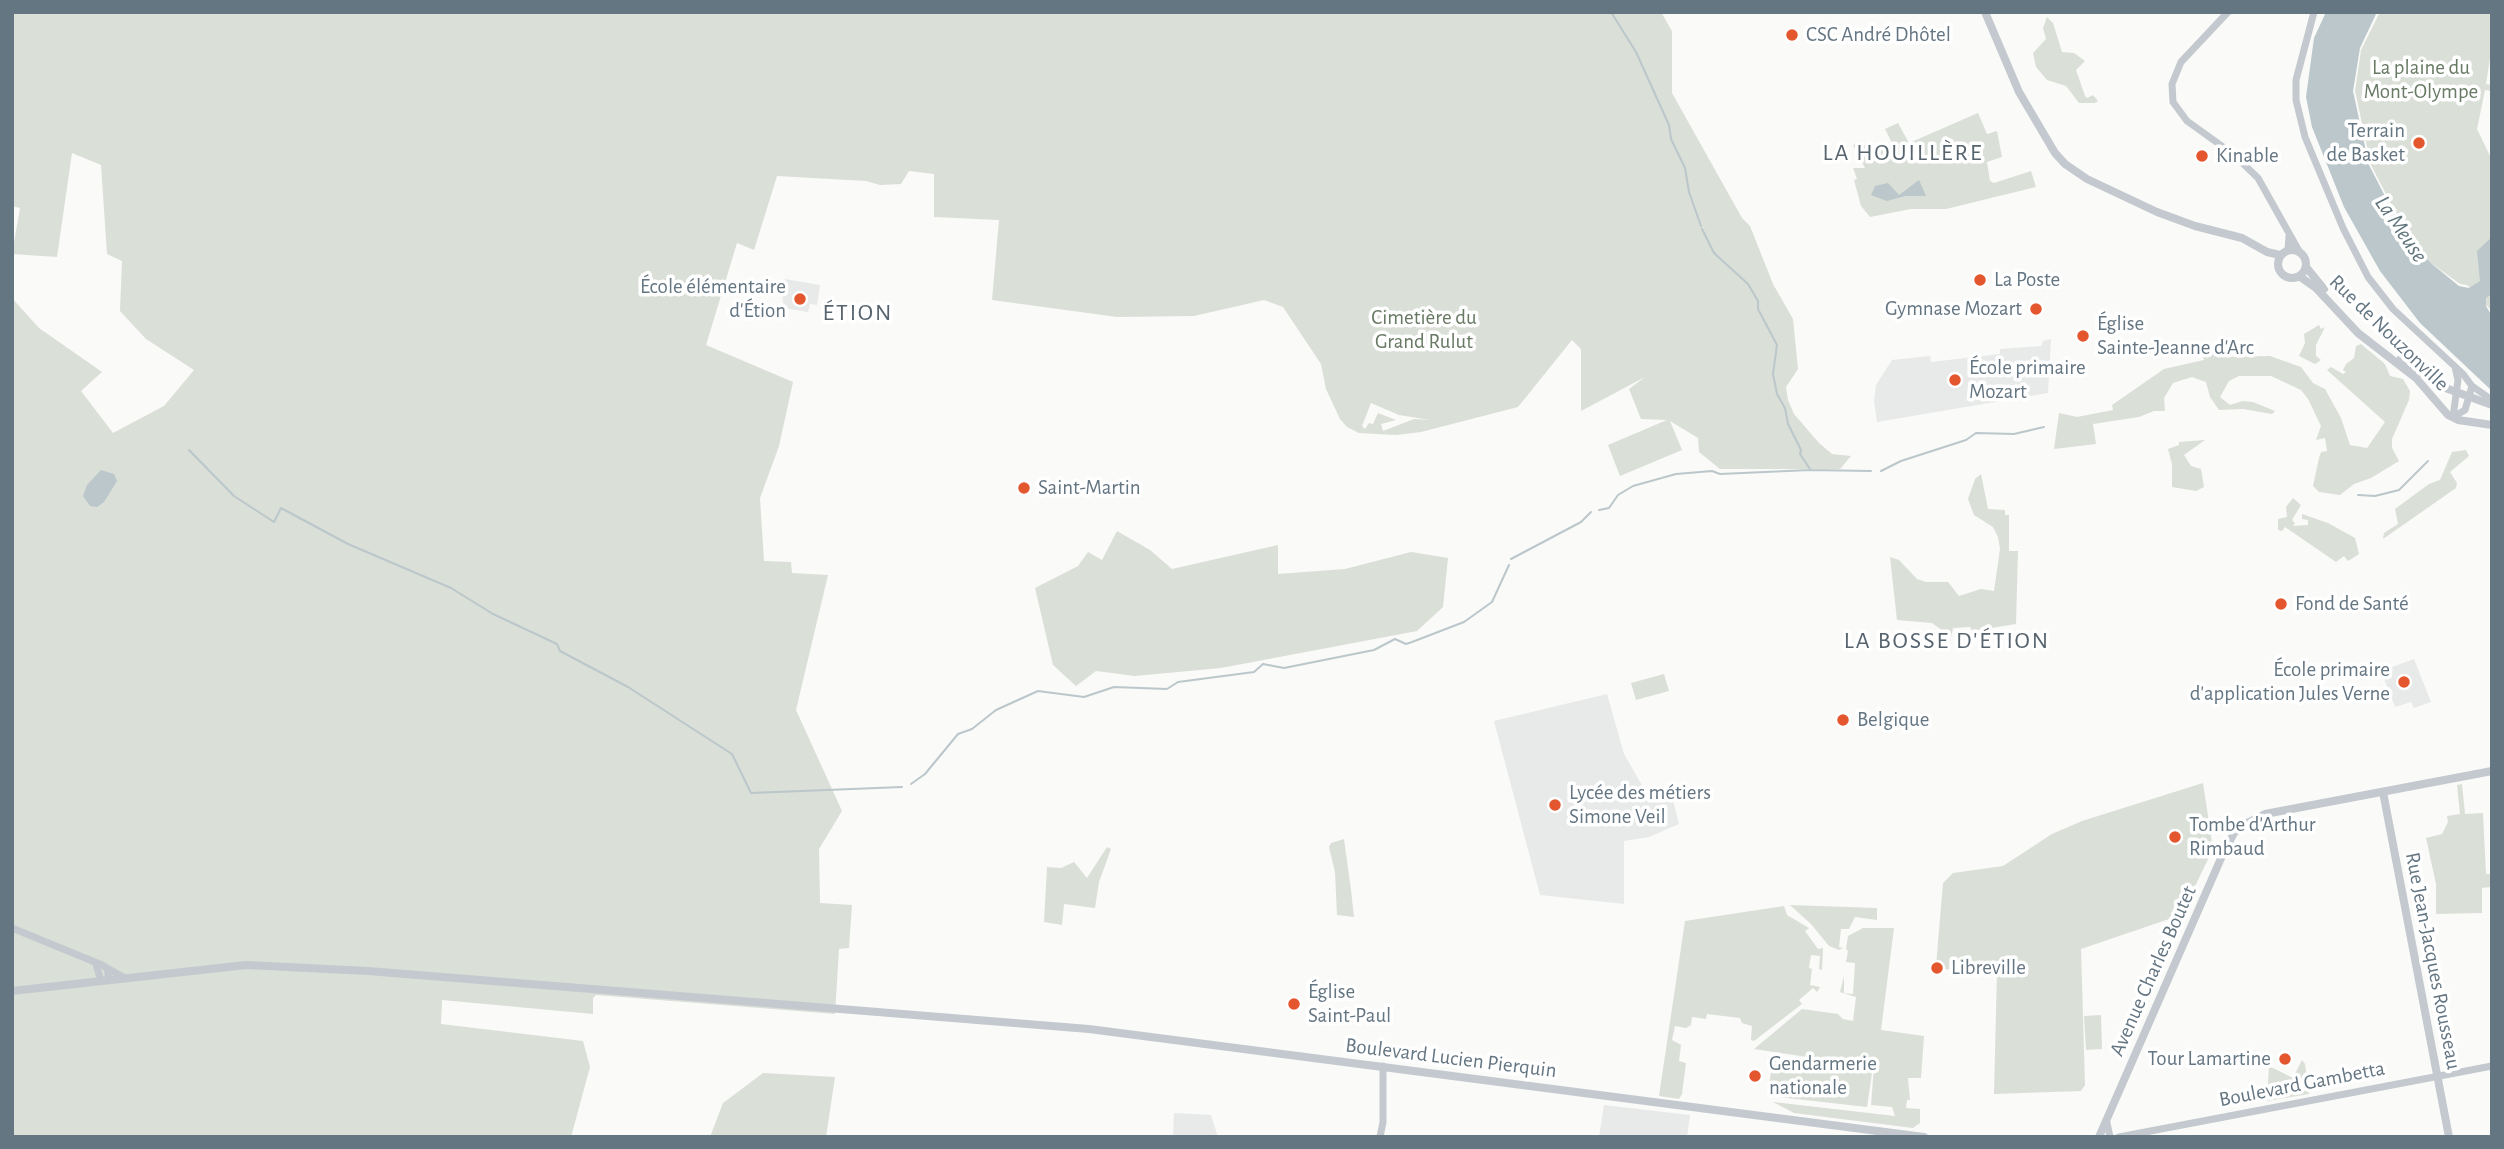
<!DOCTYPE html>
<meta charset="utf-8">
<style>
body{margin:0}
#map{position:relative;width:2504px;height:1149px;overflow:hidden;background:#fafaf8;font-family:"Alegreya Sans",sans-serif}
canvas{display:block}
.frame{position:absolute;inset:0;border:14px solid #657683;pointer-events:none}
</style>
<div id="map">
<canvas width="2504" height="1149"></canvas>
<div class="frame"></div>
</div>
<script>
const ctx = document.querySelector('canvas').getContext('2d');
ctx.lineJoin = 'round';
function fill(path, color) {
  ctx.fillStyle = color;
  ctx.fill(path, 'evenodd');
}
function shape(rows) {
  const path = new Path2D();
  for (const r of rows) {
    if (r.length === 3) {
      path.moveTo(r[0] + r[2], r[1]);
      path.arc(r[0], r[1], r[2], 0, 2 * Math.PI);
      continue;
    }
    path.moveTo(r[0], r[1]);
    for (let i = 2; i < r.length; i += 2) path.lineTo(r[i], r[i + 1]);
  }
  return path;
}
function strokePath(path, color, width, dash) {
  ctx.strokeStyle = color;
  ctx.lineWidth = width;
  ctx.lineCap = dash ? 'butt' : 'round';
  ctx.setLineDash(dash || []);
  ctx.stroke(path);
}
function write(font, color, halo, rows, align = 'center') {
  ctx.font = font + ' "Alegreya Sans",sans-serif';
  ctx.lineWidth = 7;
  ctx.setLineDash([]);
  ctx.textBaseline = 'middle';
  ctx.strokeStyle = halo;
  ctx.fillStyle = color;
  for (const [text, x, y, turn = 0] of rows) {
    ctx.save();
    ctx.translate(x, y);
    ctx.rotate((+turn || 0) * Math.PI / 180);
    ctx.textAlign = isNaN(turn) ? turn : align;
    if (halo) ctx.strokeText(text, 0, 0);
    ctx.fillText(text, 0, 0);
    ctx.restore();
  }
}
fill(shape([
 [785,279,820,285,817,305,810,304,808,312,784,308,782,294],
 [2051,339,2048,393,1877,422,1874,401,1876,385,1892,360,1930,356,1931,362,2000,354,2000,349,2041,346,2043,341],
 [2414,659,2431,702,2414,708,2411,702,2395,707,2381,671],
 [1607,694,1624,754,1647,794,1670,789,1679,824,1649,837,1624,841,1624,904,1540,895,1494,721],
 [1604,1105,1690,1115,1687,1137,1599,1137],
 [1174,1113,1211,1115,1218,1137,1173,1137]
]), '#e8e9e9');
fill(shape([
 [12,12,1661,12,1672,31,1672,93,1742,218,1750,226,1773,284,1793,319,1798,369,1786,387,1788,400,1794,414,1819,443,1832,454,1851,456,1840,469,1720,469,1699,452,1698,438,1670,421,1682,450,1620,476,1608,445,1667,420,1641,419,1629,389,1645,377,1581,411,1581,349,1572,340,1518,407,1421,432,1396,435,1359,433,1347,427,1340,419,1326,389,1321,364,1283,307,1264,300,1194,316,1117,317,992,300,999,220,934,217,934,174,909,171,901,184,880,185,866,181,777,176,754,250,737,243,706,345,793,382,779,446,760,498,764,561,791,562,792,573,828,575,796,710,842,811,819,849,820,903,852,905,849,948,839,949,835,1014,596,995,593,998,593,1014,442,1000,441,1024,583,1041,590,1067,571,1137,12,1137,12,298,39,328,102,372,81,391,113,433,164,406,194,370,146,339,120,311,122,261,107,254,101,165,72,153,57,257,12,254,20,208,12,206],
 [1371,403,1399,415,1430,420,1414,419,1383,431,1381,424,1396,420,1378,413,1373,424,1369,423,1365,429,1362,426],
 [2380,12,2492,12,2492,46,2486,84,2492,85,2492,91,2485,90,2477,129,2492,160,2492,311,2467,285,2460,284,2431,263,2407,235,2371,165,2355,91,2361,50],
 [2047,17,2053,23,2062,52,2074,53,2085,61,2076,70,2085,96,2087,98,2093,95,2098,101,2095,103,2079,103,2066,86,2047,80,2036,67,2033,53,2046,39,2043,28],
 [1978,113,1987,134,1997,131,2002,157,1987,162,1990,181,1994,183,2031,171,2036,187,1946,209,1911,209,1870,217,1861,206,1854,180,1857,179,1853,168,1865,168,1853,145,1861,141,1871,154,1892,143,1885,129,1898,123,1909,143],
 [2319,325,2321,329,2325,327,2316,345,2316,356,2321,360,2315,364,2299,356,2305,343,2304,334],
 [2361,344,2385,364,2390,376,2403,379,2410,391,2409,400,2392,439,2392,448,2399,461,2371,478,2354,484,2340,495,2319,492,2313,486,2319,458,2321,452,2327,451,2325,438,2316,440,2321,426,2308,399,2301,390,2271,376,2239,376,2229,381,2220,397,2230,405,2243,401,2253,402,2275,411,2272,414,2243,409,2219,410,2210,397,2206,382,2192,377,2173,383,2164,398,2165,411,2154,411,2139,417,2093,424,2096,444,2054,449,2059,413,2077,417,2113,410,2112,405,2164,369,2204,360,2203,356,2211,352,2217,353,2218,357,2270,356,2301,367,2313,383,2325,389,2341,418,2350,445,2367,448,2385,422,2327,370,2331,367,2343,374,2346,372,2343,370,2346,364,2354,358,2356,346],
 [2205,440,2184,455,2191,466,2201,469,2204,487,2196,491,2172,487,2172,464,2168,449,2179,445,2179,442],
 [2466,450,2469,456,2450,472,2457,483,2456,488,2383,539,2384,533,2398,524,2395,509,2429,484,2440,480,2452,452],
 [1981,474,1988,509,2005,510,2005,515,2009,515,2009,551,2018,551,2016,624,1978,630,1978,641,1970,627,1953,628,1951,637,1932,623,1897,620,1890,557,1899,560,1917,579,1926,582,1948,582,1959,596,1981,589,1994,591,2000,549,1998,537,1993,527,1974,515,1968,499,1975,479],
 [2293,498,2301,505,2292,520,2295,523,2293,526,2308,525,2308,520,2302,519,2302,514,2328,523,2355,538,2359,554,2348,561,2344,556,2336,562,2285,527,2282,531,2278,530,2278,519,2287,517,2286,507],
 [1117,531,1150,550,1172,569,1278,545,1278,574,1345,569,1411,552,1448,558,1443,607,1417,631,1221,668,1135,676,1096,671,1076,686,1053,665,1035,588,1078,566,1088,552,1102,560],
 [1664,674,1669,691,1636,700,1631,683],
 [2203,783,2213,849,2181,915,2081,949,2085,1085,2081,1091,1994,1094,1997,971,1940,969,1936,966,1943,883,1953,873,2003,866,2052,834,2082,821],
 [2462,784,2465,814,2483,813,2486,874,2490,874,2490,887,2482,888,2482,913,2436,914,2436,884,2426,838,2442,834,2448,822,2447,816,2460,814,2457,785],
 [1344,839,1351,890,1354,917,1337,915,1335,872,1329,847,1331,843],
 [1107,847,1111,849,1099,882,1095,908,1064,904,1062,925,1044,922,1047,867,1061,868,1074,862,1087,878],
 [1790,905,1877,908,1877,920,1855,917,1849,929,1841,929,1839,947,1843,948,1839,950,1829,946,1811,924],
 [1784,906,1787,915,1809,928,1805,931,1818,949,1823,948,1822,970,1819,969,1820,956,1811,955,1809,968,1812,969,1810,985,1820,987,1819,989,1817,992,1813,988,1799,1000,1802,1004,1754,1041,1751,1040,1752,1026,1742,1023,1740,1018,1707,1014,1706,1019,1692,1017,1691,1025,1686,1028,1675,1026,1672,1040,1681,1045,1679,1061,1686,1063,1682,1094,1679,1099,1659,1096,1685,921],
 [1863,928,1894,928,1881,1030,1924,1036,1921,1078,1908,1078,1910,1100,1907,1100,1906,1108,1920,1109,1920,1123,1913,1128,1794,1113,1773,1102,1895,1116,1892,1107,1871,1105,1874,1067,1754,1049,1802,1009,1838,1014,1843,1019,1853,1021,1856,997,1840,992,1844,976,1844,993,1853,994,1855,963,1846,962,1848,951,1846,949,1848,936],
 [2101,1015,2102,1049,2086,1050,2084,1016],
 [1774,1057,1869,1069,1872,1073,1867,1107,1770,1096,1768,1089],
 [2302,1060,2305,1064,2309,1094,2267,1101,2269,1066,2293,1078],
 [763,1073,835,1077,826,1137,710,1137,723,1103]
]), '#dadfd7');
fill(shape([
 [2326,12,2377,12,2360,48,2353,91,2369,165,2405,235,2432,264,2459,286,2469,288,2480,281,2477,251,2492,237,2492,294,2486,298,2486,306,2492,316,2492,391,2420,323,2380,271,2344,207,2312,127,2306,97,2314,38],
 [1919,180,1926,196,1905,196,1887,201,1871,195,1875,186,1888,183,1899,195],
 [101,470,114,474,117,481,104,502,97,507,90,506,83,496,87,485]
]), '#bbc7cb');
strokePath(shape([
 [1611,12,1636,52,1669,125,1671,139,1685,168,1689,192,1701,226],
 [1702,229,1714,253,1748,284,1758,301,1758,309,1777,345,1773,374,1777,394,1785,408,1788,424,1801,450,1800,454,1810,469],
 [189,450,234,496,274,522,281,508,348,544,451,588,493,614,557,644,560,651,628,687,732,754,751,793,902,787],
 [1881,471,1901,461,1966,440,1976,433,2014,434,2044,427],
 [2358,495,2375,496,2399,490,2428,461],
 [1599,510,1609,508,1618,495,1633,486,1676,474,1712,471,1720,474,1810,470,1871,471],
 [1511,559,1581,522,1591,512],
 [911,784,925,774,958,734,972,729,996,710,1038,691,1084,697,1114,687,1167,689,1178,682,1254,672,1263,664,1284,668,1374,650,1395,639,1406,644,1412,642,1464,622,1492,602,1509,565]
]), '#bbc7cb', 2);
strokePath(shape([
 [2228,12,2181,62,2172,84,2173,102,2187,121,2233,154,2258,178,2299,251],
 [2314,12,2296,80,2296,100,2305,137,2343,228,2368,277,2393,309,2463,374,2472,386,2465,410,2453,417,2458,380,2455,367],
 [2288,250,2289,236],
 [2472,386,2492,400],
 [12,928,102,965,107,968,109,980],
 [96,964,101,981],
 [107,968,125,978],
 [2107,1123,2110,1137],
 [1380,1137,1383,1122,1383,1066],
 [2119,1137,2492,1066]
]), '#c3c9ce', 7);
strokePath(shape([
 [1985,12,2019,92,2055,153,2065,164,2087,179,2157,212,2195,226,2242,238,2267,252,2280,255],
 [2292,264,14],
 [2306,267,2324,289],
 [2299,276,2316,288,2358,333,2416,378,2448,415,2458,420,2492,425],
 [2401,358,2440,386,2492,405],
 [2383,792,2449,1137],
 [12,991,246,965,368,971,1089,1029,1924,1137],
 [2099,1137,2222,856,2234,833,2243,825,2265,814,2492,771]
]), '#c3c9ce', 8);
for (const [x, y, r, color] of [
 [1792,35,7,"#e4572e"],
 [2419,143,7,"#e4572e"],
 [2202,156,7,"#e4572e"],
 [1980,280,7,"#e4572e"],
 [800,299,7,"#e4572e"],
 [2036,309,7,"#e4572e"],
 [2083,336,7,"#e4572e"],
 [1955,380,7,"#e4572e"],
 [1024,488,7,"#e4572e"],
 [2281,604,7,"#e4572e"],
 [2404,682,7,"#e4572e"],
 [1843,720,7,"#e4572e"],
 [1555,805,7,"#e4572e"],
 [2175,837,7,"#e4572e"],
 [1937,968,7,"#e4572e"],
 [1294,1004,7,"#e4572e"],
 [2285,1059,7,"#e4572e"],
 [1755,1076,7,"#e4572e"]
]) {
  const dot = new Path2D();
  dot.arc(x, y, r, 0, 2 * Math.PI);
  ctx.fillStyle = color;
  ctx.fill(dot);
  strokePath(dot, '#fff', 2.5);
}
write('21px', '#657683', '#fff', [
 ["CSC André Dhôtel",1806,35],
 ["Terrain",2405,131,"right"],
 ["de Basket",2405,155,"right"],
 ["Kinable",2216,156],
 ["La Poste",1994,280],
 ["École élémentaire",786,287,"right"],
 ["d'Étion",786,311,"right"],
 ["Gymnase Mozart",2022,309,"right"],
 ["Église",2097,324],
 ["Sainte-Jeanne d'Arc",2097,348],
 ["École primaire",1969,368],
 ["Mozart",1969,392],
 ["Saint-Martin",1038,488],
 ["Fond de Santé",2295,604],
 ["École primaire",2390,670,"right"],
 ["d'application Jules Verne",2390,694,"right"],
 ["Belgique",1857,720],
 ["Lycée des métiers",1569,793],
 ["Simone Veil",1569,817],
 ["Tombe d'Arthur",2189,825],
 ["Rimbaud",2189,849],
 ["Libreville",1951,968],
 ["Église",1308,992],
 ["Saint-Paul",1308,1016],
 ["Tour Lamartine",2271,1059,"right"],
 ["Gendarmerie",1769,1064],
 ["nationale",1769,1088]
], 'left');
write('21px', '#687a64', '#fff', [
 ["La plaine du",2421,68],
 ["Mont-Olympe",2421,92],
 ["Cimetière du",1424,318],
 ["Grand Rulut",1424,342]
]);
write('21px', '#657683', '#fff', [
 ["Rue de Nouzonville",2389,333,44],
 ["Rue Jean-Jacques Rousseau",2433,961,79],
 ["Avenue Charles Boutet",2153,971,-66],
 ["Boulevard Lucien Pierquin",1451,1058,7],
 ["Boulevard Gambetta",2302,1084,-11]
]);
write('italic 23px', '#60757c', '#fff', [
 ["La Meuse",2401,229,56]
]);
ctx.letterSpacing = '2px';
write('24px', '#57646e', '#fff', [
 ["LA HOUILLÈRE",1903,153],
 ["ÉTION",858,313],
 ["LA BOSSE D'ÉTION",1947,641]
]);
ctx.letterSpacing = '0px';
</script>
